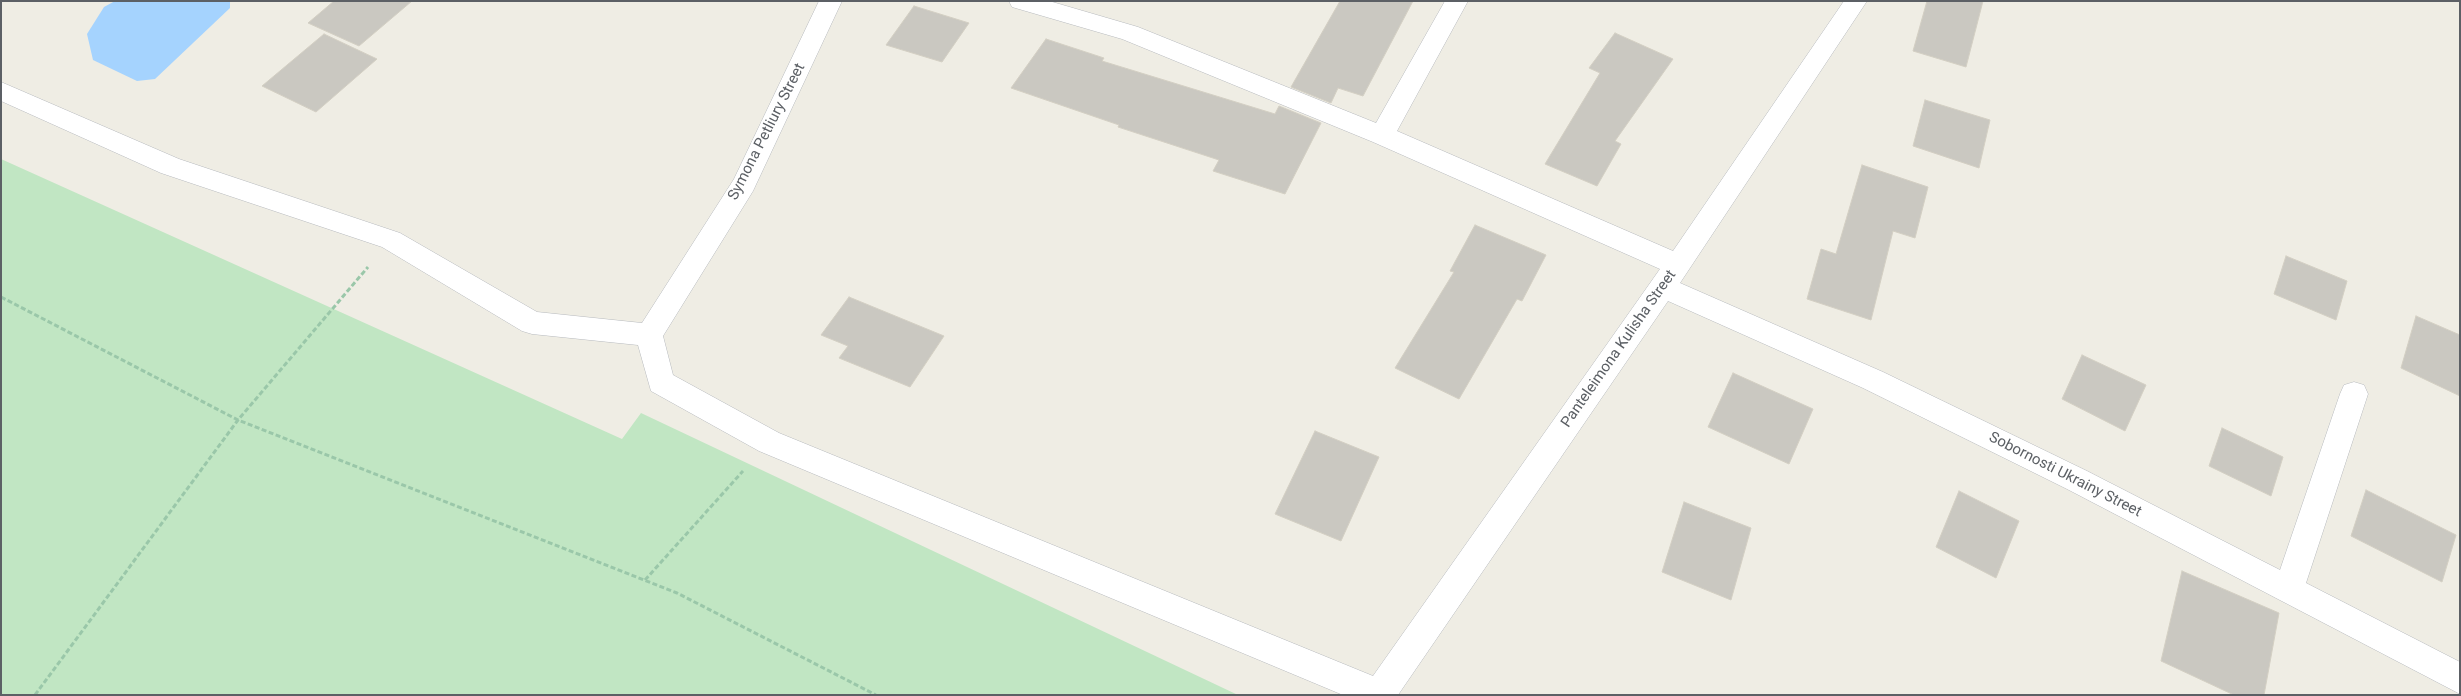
<!DOCTYPE html>
<style>
body{margin:0}
#map{position:relative;width:2461px;height:696px;overflow:hidden;background:#efede4;font-family:Roboto,sans-serif}
canvas{display:block}
.frame{position:absolute;inset:0;border:2px solid #5c6065;pointer-events:none}
</style>
<div id="map">
<canvas width="2461" height="696"></canvas>
<div class="frame"></div>
</div>
<script>
const ctx = document.querySelector('canvas').getContext('2d');
ctx.lineJoin = 'round';
function fill(path, color) {
  ctx.fillStyle = color;
  ctx.fill(path, 'evenodd');
}
function shape(rows) {
  const path = new Path2D();
  for (const r of rows) {
    path.moveTo(r[0], r[1]);
    for (let i = 2; i < r.length; i += 2) path.lineTo(r[i], r[i + 1]);
  }
  return path;
}
function strokePath(path, color, width, dash) {
  ctx.strokeStyle = color;
  ctx.lineWidth = width;
  ctx.lineCap = dash ? 'butt' : 'round';
  ctx.setLineDash(dash || []);
  ctx.stroke(path);
}
function write(font, color, halo, rows, align = 'center') {
  ctx.font = font + ' Roboto,sans-serif';
  ctx.lineWidth = 4;
  ctx.setLineDash([]);
  ctx.textBaseline = 'middle';
  ctx.strokeStyle = halo;
  ctx.fillStyle = color;
  for (const [text, x, y, turn = 0] of rows) {
    ctx.save();
    ctx.translate(x, y);
    ctx.rotate((+turn || 0) * Math.PI / 180);
    ctx.textAlign = isNaN(turn) ? turn : align;
    if (halo) ctx.strokeText(text, 0, 0);
    ctx.fillText(text, 0, 0);
    ctx.restore();
  }
}
fill(shape([
 [1,159,622,439,641,413,1238,695,1,695]
]), '#c1e6c3');
fill(shape([
 [115,1,230,1,230,8,155,79,137,81,93,60,87,34,104,7]
]), '#a5d3fe');
const building = shape([
 [334,1,412,1,359,46,308,23,334,1],
 [1340,1,1413,1,1363,96,1338,88,1331,103,1291,87,1340,1],
 [1927,1,1983,1,1966,67,1913,51,1927,1],
 [914,6,969,23,942,62,886,45,914,6],
 [1615,33,1673,59,1615,141,1621,144,1597,186,1545,164,1600,73,1589,68,1615,33],
 [324,34,377,59,316,112,262,86,324,34],
 [1046,39,1104,58,1102,61,1275,114,1279,106,1321,123,1285,194,1213,171,1219,160,1118,127,1119,125,1011,88,1046,39],
 [1925,100,1990,120,1979,168,1913,146,1925,100],
 [1862,165,1928,187,1915,238,1893,231,1871,320,1807,299,1821,249,1836,254,1862,165],
 [1475,225,1546,255,1522,301,1517,299,1459,399,1395,368,1454,272,1450,271,1475,225],
 [2286,256,2347,281,2336,320,2274,294,2286,256],
 [849,297,944,336,910,387,839,358,848,346,821,335,849,297],
 [2416,316,2460,335,2460,396,2401,368,2416,316],
 [2082,355,2146,385,2125,431,2062,399,2082,355],
 [1733,373,1813,409,1789,464,1708,427,1733,373],
 [2222,428,2283,457,2271,496,2209,466,2222,428],
 [1315,431,1379,457,1341,541,1275,514,1315,431],
 [2366,490,2456,535,2442,582,2351,536,2366,490],
 [1959,491,2019,521,1996,578,1936,547,1959,491],
 [1684,502,1751,528,1731,600,1662,572,1684,502],
 [2182,571,2279,613,2264,695,2234,695,2161,661,2182,571]
]);
fill(building, '#cac8c1');
strokePath(building, '#d3cfc3', 1);
const minor = shape([
 [819,1,842,1,753,191,663,336,673,375,779,433,1373,676,1660,269,1373,142,1122,39,1012,7,1009,1,1049,1,1138,27,1376,123,1445,1,1468,1,1397,131,1673,251,1844,1,1867,1,1680,283,1883,372,2087,471,2280,570,2340,394,2344,385,2354,382,2364,385,2368,394,2306,583,2460,662,2460,694,2067,489,1863,388,1668,301,1398,695,1343,695,759,451,651,391,638,345,532,334,522,331,382,247,161,173,1,101,1,82,179,159,400,233,537,312,642,323,734,179,819,1]
]);
strokePath(minor, '#b7babe', 1);
strokePath(shape([
 [1,297,238,420,677,593,876,695],
 [645,580,743,471],
 [35,695,238,420,368,267]
]), '#9ac7a9', 3, [5, 2.5]);
fill(minor, '#fff');
write('15px', '#5c6065', '#fff', [
 ["Symona Petliury Street",767,132,-63],
 ["Panteleimona Kulisha Street",1619,349,-55],
 ["Sobornosti Ukrainy Street",2065,475,27]
]);
</script>
